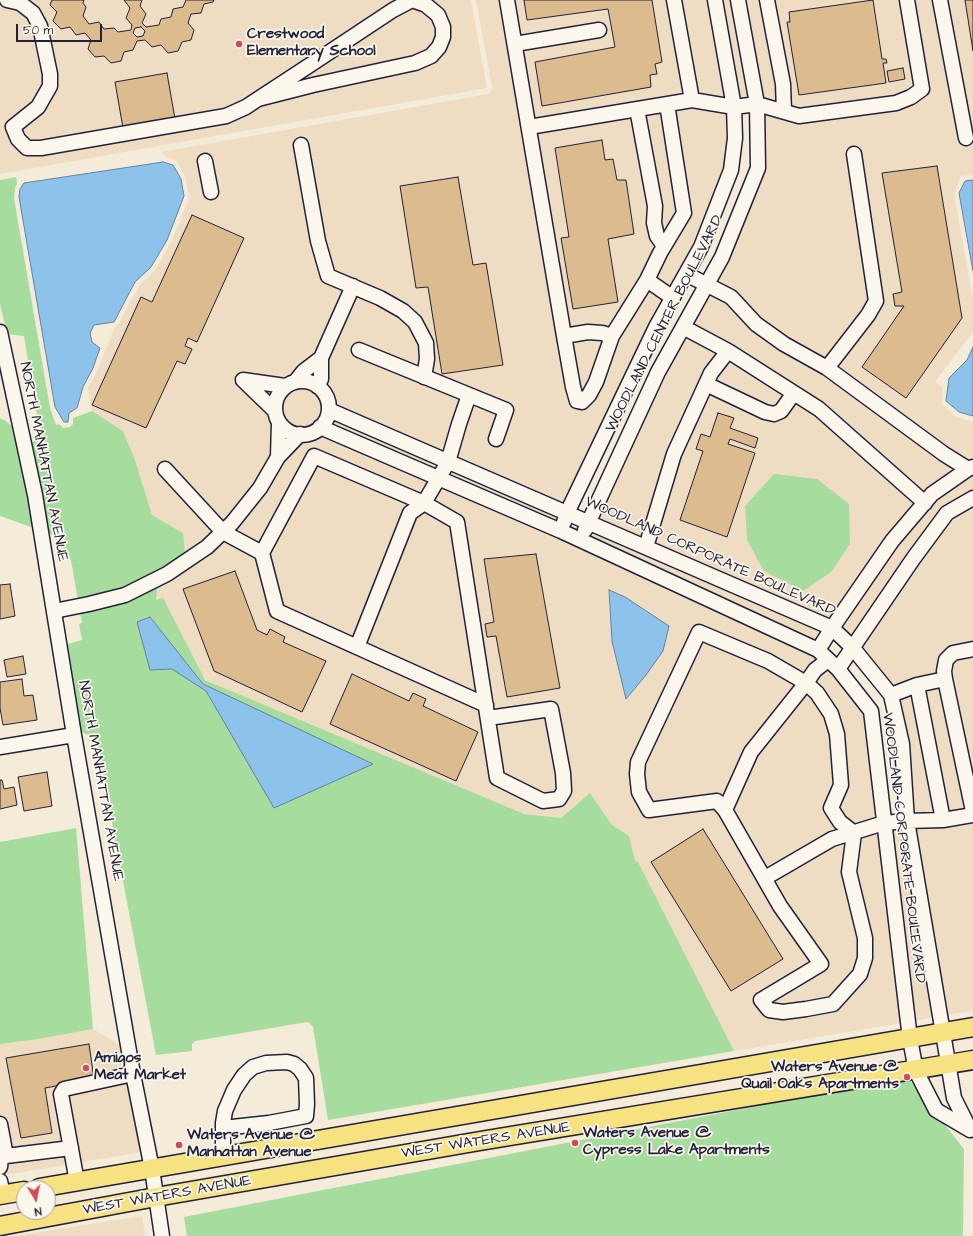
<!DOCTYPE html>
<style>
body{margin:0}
#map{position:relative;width:973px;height:1236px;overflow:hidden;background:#f5ebd9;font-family:"Architects Daughter",sans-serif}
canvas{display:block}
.north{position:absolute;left:16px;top:1180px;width:40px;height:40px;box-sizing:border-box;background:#fbf7ec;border:1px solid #a4a2a5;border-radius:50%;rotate:170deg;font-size:11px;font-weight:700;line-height:16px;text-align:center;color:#22223b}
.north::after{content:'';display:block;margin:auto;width:14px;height:18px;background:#d1495b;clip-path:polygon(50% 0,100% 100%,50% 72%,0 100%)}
.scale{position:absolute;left:16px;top:24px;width:86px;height:18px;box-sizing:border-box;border:2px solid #22223b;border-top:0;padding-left:5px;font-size:12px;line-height:14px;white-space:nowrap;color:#22223b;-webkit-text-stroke:3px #fbf7ec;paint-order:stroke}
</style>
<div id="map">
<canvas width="973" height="1236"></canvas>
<div class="north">N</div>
<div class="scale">50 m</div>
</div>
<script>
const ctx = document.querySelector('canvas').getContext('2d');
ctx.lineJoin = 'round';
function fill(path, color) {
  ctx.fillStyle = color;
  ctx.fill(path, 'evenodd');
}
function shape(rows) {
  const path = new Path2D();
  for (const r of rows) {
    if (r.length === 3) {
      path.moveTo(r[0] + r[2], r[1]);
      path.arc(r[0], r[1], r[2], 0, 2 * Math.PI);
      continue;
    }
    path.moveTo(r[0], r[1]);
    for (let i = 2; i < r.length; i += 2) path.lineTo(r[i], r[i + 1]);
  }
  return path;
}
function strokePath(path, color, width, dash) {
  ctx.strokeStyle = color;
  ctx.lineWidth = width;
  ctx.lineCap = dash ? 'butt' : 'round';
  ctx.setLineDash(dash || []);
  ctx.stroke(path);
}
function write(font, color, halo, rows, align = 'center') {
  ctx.font = font + ' "Architects Daughter",sans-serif';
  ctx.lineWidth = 3.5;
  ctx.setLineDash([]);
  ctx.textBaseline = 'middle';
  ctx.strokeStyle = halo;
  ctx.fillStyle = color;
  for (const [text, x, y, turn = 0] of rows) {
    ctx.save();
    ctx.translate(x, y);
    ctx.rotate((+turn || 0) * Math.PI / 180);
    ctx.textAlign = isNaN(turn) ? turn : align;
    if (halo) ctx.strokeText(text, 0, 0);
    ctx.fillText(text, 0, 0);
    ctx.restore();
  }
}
fill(shape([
 [0,0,471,0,487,88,0,174],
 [476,0,709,0,728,107,729,137,725,168,696,244,564,505,325,401,321,414,559,517,557,522,317,418,313,431,559,537,815,656,834,674,865,713,902,1023,734,1051,666,939,641,887,629,836,612,825,590,793,561,818,517,813,314,730,205,679,186,654,156,607,158,583,183,533,152,515,135,460,123,431,92,411,88,388,97,371,115,327,118,325,139,286,155,270,171,243,189,198,185,176,176,160,166,157,161,152,488,94,491,91,492,87],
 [609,590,625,597,646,675,626,699],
 [721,0,732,0,750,98,739,99],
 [744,0,973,0,973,175,960,176,960,179,954,193,973,300,973,332,935,382,943,388,942,404,956,417,973,422,973,460,966,462,830,620,596,519,663,375,763,173],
 [973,474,973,490,944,507,851,637,840,627,897,545,936,500],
 [973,505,973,1011,946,1015,913,820,908,743,860,647,917,563,951,518],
 [591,530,823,631,816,642,589,537],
 [902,828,935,1017,913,1021,891,829],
 [93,1029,122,1046,142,1152,0,1176,0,1044,38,1039],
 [142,1216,145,1236,14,1236]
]), '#eeddc3');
fill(shape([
 [16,177,17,184,15,188,14,198,50,408,56,425,59,424,63,428,70,427,73,424,73,418,92,411,123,431,135,460,152,515,183,533,186,562,158,583,156,600,163,598,205,680,524,814,561,818,590,793,612,825,629,836,635,861,638,862,734,1051,328,1120,313,1027,310,1023,307,1022,195,1041,192,1044,192,1051,156,1055,96,738,79,731,65,645,82,640,79,624,82,623,71,560,53,535,47,533,29,442,41,441,24,336,7,334,0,304,0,180],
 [0,418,6,421,15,429,29,496,34,528,0,516],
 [774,474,817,479,849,504,850,544,831,572,803,591,764,571,747,540,745,506],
 [76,828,93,1029,38,1039,0,1044,0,842],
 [907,1077,964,1149,963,1236,187,1236,184,1217]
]), '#a7dc9f');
const water = shape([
 [163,162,173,165,181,179,184,196,179,209,167,240,151,267,135,282,114,322,94,325,90,333,92,342,100,348,93,368,83,387,77,408,69,413,68,422,64,422,55,407,19,197,20,189,24,183,163,162],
 [973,180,973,271,959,193,965,181,973,180],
 [973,347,973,416,959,412,946,401,949,378,967,360,973,347],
 [609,590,625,597,669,626,663,651,646,675,626,699,612,641,609,590],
 [150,617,203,684,373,764,274,808,206,691,172,669,150,670,137,622,150,617]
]);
fill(water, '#8dc3ea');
strokePath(water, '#6283a4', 1);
const building = shape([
 [52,0,84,0,83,3,86,7,83,16,89,24,99,22,104,29,114,28,118,32,131,30,132,25,126,18,130,8,124,0,142,0,140,6,146,14,142,23,146,27,159,25,161,19,171,17,173,9,183,7,186,0,214,0,213,2,204,4,201,13,191,14,188,23,194,30,191,40,182,42,178,51,168,53,161,45,152,47,145,40,137,41,133,50,124,52,121,61,111,63,104,56,95,57,88,49,91,40,85,33,76,35,70,27,61,29,53,21,57,12,50,5,52,0],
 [141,27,145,31,143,36,137,37,133,33,135,28,141,27],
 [524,0,652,0,662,62,655,64,657,74,650,75,651,87,542,106,535,62,615,47,608,9,527,20,524,0],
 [873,0,882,59,886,59,887,63,883,63,886,83,799,95,787,22,790,22,789,12,873,0],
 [965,0,973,0,973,51,965,0],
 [903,68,905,79,889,82,887,71,903,68],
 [167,73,175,119,123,128,115,82,167,73],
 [602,140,605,160,613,159,617,180,626,180,634,234,608,239,618,302,573,309,561,238,569,237,555,148,602,140],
 [937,166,962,318,906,398,862,367,904,306,895,306,893,294,902,292,882,173,937,166],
 [458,177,473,265,486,263,503,365,442,374,428,287,416,288,400,186,458,177],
 [192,215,244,238,197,342,188,338,185,346,192,349,185,364,177,361,146,428,92,405,141,297,152,302,192,215],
 [718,413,734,418,730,428,758,438,755,448,730,439,728,444,755,453,727,537,680,520,703,451,696,449,701,434,710,437,718,413],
 [536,554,560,688,507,697,496,636,487,637,485,624,494,622,484,559,536,554],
 [235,571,257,630,267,635,270,629,285,637,283,642,326,661,302,712,214,671,183,589,235,571],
 [10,584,15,616,0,619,0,585,10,584],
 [23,656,26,674,7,677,4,660,23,656],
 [352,674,409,701,413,693,426,699,423,706,478,732,456,781,330,724,352,674],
 [22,679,24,696,33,695,37,720,3,725,0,708,0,682,22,679],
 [47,772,52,806,24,811,18,777,47,772],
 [0,780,2,780,4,789,14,787,17,805,0,809,0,780],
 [703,829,783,959,731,991,651,862,703,829],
 [89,1044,94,1079,45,1088,52,1133,21,1138,6,1058,89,1044]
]);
fill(building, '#dcbb8f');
strokePath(building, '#22223b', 1);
const minor = shape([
 [7,0,20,3,33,13,40,26,50,74,50,86,38,107,13,127,18,139,27,148,41,148,226,116,246,107,258,99,313,63,393,10,412,0,426,5,438,15,443,27,443,37,439,47,431,56,415,63,313,85,258,99],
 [507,0,564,336,588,332,602,333,612,336,647,280,673,298],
 [674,0,692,100,734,107,757,104,799,116,896,103,911,97,922,89,907,0],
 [767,0,783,84,784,111],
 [940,0,966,138],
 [515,44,599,30],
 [637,109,655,206,654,223,657,236,664,246],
 [529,127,692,100],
 [301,145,318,241,328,276,380,298,403,311,415,322,426,343,427,359,424,377],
 [854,154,876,301,868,315,827,368,944,454,968,469],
 [205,161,211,192],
 [686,274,731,297,756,324,784,344,827,368],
 [647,280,660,253,684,213,667,104],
 [683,327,728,351,819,409,925,503],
 [0,332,35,495,74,735,133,1074,152,1169,162,1236],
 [564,336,573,387,577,401,582,402,589,395,596,382,612,336],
 [359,350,506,410,496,439],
 [243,380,275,411],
 [243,380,285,386],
 [302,408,27],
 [295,382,304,371,321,358],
 [706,384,765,412,774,414,781,411,794,393],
 [317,386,321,379,321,358,353,286],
 [329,410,832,628,852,647,891,695,902,744,907,821,954,1098,970,1130],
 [320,427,561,531,818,650,838,669,871,711,910,1039,916,1071,936,1110,970,1130],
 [278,457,279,422],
 [165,469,223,532,262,553,314,456,424,503,448,462,459,424,469,395],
 [564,522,567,513,656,327,701,247,731,170,735,138,734,107,715,0],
 [585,530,658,372,722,257,758,168,757,104,738,0],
 [646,547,674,454,711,373,728,351],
 [262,553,277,611,486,705],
 [54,611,89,604,125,595,167,574,207,547,232,523,260,488,278,457,300,434],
 [357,647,410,513,424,503,457,522,497,778,543,801,559,799,564,791,563,773,551,709,488,718],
 [818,650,832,628,892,541,932,494,968,469,973,467],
 [838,669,913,559,947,513,973,498],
 [945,679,944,671,946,660,953,653,973,649],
 [917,685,943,820],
 [891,695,917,685,945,679,973,811],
 [0,747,74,735],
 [725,810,751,752,806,683,817,693,831,714,837,734,841,785,831,808,840,822,854,833,849,872,865,938,865,958,860,974,833,1004,806,1009,783,1012,769,1010,761,1000,821,964,780,906,725,810,717,801,649,810,639,792,637,774,638,762,699,632,768,661,806,683,815,670,828,660],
 [765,878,832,839,884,823,907,821,943,820,973,815],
 [0,1124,6,1156],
 [223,1156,223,1123,225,1111,234,1090,244,1075,253,1067,266,1063,287,1062,294,1064,300,1069,306,1078,307,1104,306,1116,269,1123,223,1128],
 [0,1167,1,1158,6,1156,71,1148],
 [0,1181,3,1194],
 [77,1182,61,1094,64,1089,133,1074]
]);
const major = shape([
 [39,1188,973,1027],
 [0,1195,24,1191],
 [0,1226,156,1197,480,1141,973,1060]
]);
strokePath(minor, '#22223b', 17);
strokePath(major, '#22223b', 21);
strokePath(minor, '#fbf7ec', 14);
strokePath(major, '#f6e281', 18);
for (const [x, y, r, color] of [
 [239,44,4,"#d1495b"],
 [86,1068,4,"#d1495b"],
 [907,1077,4,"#d1495b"],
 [575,1143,4,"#d1495b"],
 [179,1145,4,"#d1495b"]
]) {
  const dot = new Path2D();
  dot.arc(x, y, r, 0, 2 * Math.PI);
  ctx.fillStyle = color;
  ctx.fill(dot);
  strokePath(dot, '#fbf7ec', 1.5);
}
write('bold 15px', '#22223b', '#fbf7ec', [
 ["Crestwood",247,35],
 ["Elementary School",247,52],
 ["Amigos",94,1059],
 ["Meat Market",94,1076],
 ["Waters Avenue @",899,1068,"right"],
 ["Quail Oaks Apartments",899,1085,"right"],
 ["Waters Avenue @",583,1134],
 ["Cypress Lake Apartments",583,1151],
 ["Waters Avenue @",187,1136],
 ["Manhattan Avenue",187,1153]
], 'left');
write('15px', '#22223b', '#fbf7ec', [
 ["WOODLAND CENTER BOULEVARD",665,324,-63],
 ["NORTH MANHATTAN AVENUE",43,462,79],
 ["WOODLAND CORPORATE BOULEVARD",710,557,24],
 ["NORTH MANHATTAN AVENUE",100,781,80],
 ["WOODLAND CORPORATE BOULEVARD",903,848,83],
 ["WEST WATERS AVENUE",486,1141,-9],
 ["WEST WATERS AVENUE",167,1196,-10]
]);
</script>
